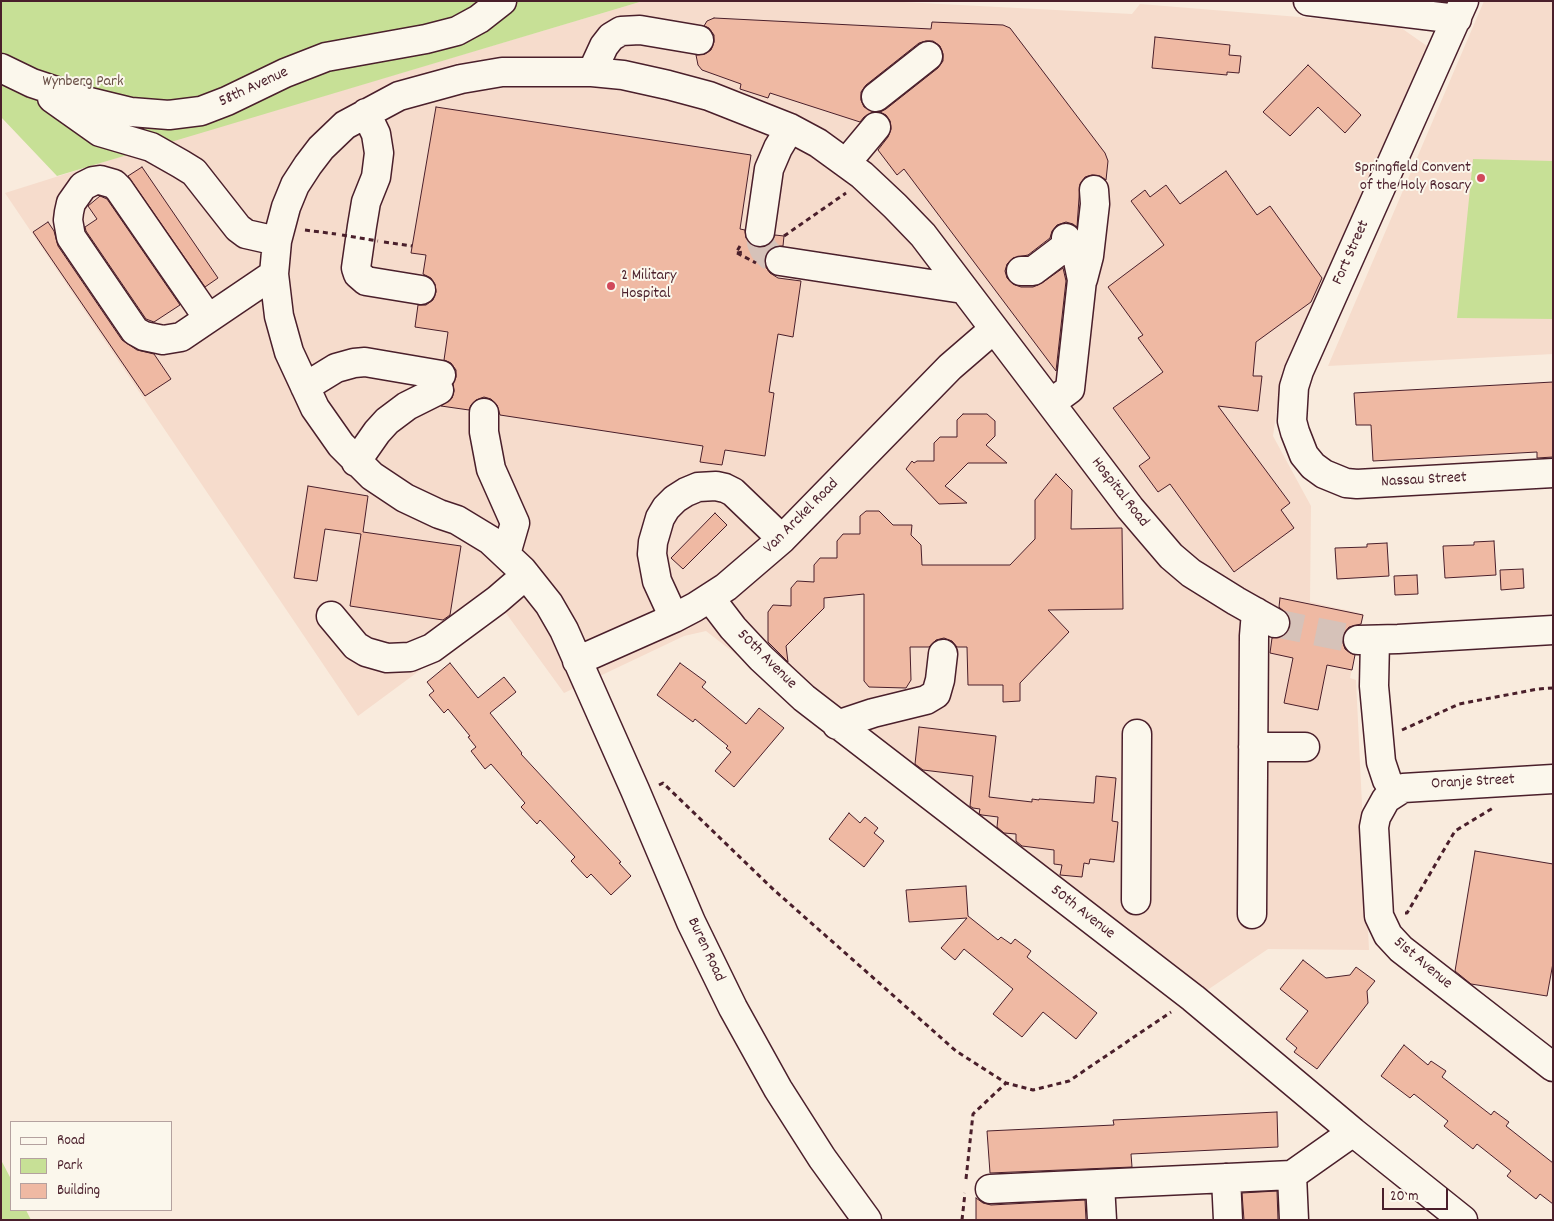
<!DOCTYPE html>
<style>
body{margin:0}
#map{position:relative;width:1554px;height:1221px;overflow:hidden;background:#f9ebdd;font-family:Dekko,sans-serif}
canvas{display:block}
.frame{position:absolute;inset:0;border:2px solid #4a1f2b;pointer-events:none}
.legend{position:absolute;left:10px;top:1121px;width:162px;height:90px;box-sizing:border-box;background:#fbf7ec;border:1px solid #b4a19f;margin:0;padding:6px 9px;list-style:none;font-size:15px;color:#4a1f2b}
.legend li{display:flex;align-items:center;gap:10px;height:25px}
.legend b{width:25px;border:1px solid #b4a19f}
.scale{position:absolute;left:1382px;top:1188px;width:66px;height:22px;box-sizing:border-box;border:2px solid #4a1f2b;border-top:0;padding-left:6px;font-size:15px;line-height:18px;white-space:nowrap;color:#4a1f2b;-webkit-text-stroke:4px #fbf7ec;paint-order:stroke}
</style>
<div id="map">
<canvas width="1554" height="1221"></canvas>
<div class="frame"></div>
<ul class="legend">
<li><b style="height:6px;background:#fbf7ec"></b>Road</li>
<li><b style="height:14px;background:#c7e096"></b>Park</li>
<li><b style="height:14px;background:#efb9a3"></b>Building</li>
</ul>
<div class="scale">20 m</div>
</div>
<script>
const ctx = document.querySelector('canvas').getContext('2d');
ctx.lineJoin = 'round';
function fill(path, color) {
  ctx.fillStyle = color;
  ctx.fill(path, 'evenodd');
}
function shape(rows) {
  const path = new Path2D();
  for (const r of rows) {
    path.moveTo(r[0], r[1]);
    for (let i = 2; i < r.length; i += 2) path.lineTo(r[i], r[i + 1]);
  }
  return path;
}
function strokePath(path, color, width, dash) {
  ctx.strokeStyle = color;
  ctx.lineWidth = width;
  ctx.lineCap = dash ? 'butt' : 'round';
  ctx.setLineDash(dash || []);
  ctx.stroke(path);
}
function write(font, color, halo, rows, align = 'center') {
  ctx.font = font + ' Dekko,sans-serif';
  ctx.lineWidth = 4;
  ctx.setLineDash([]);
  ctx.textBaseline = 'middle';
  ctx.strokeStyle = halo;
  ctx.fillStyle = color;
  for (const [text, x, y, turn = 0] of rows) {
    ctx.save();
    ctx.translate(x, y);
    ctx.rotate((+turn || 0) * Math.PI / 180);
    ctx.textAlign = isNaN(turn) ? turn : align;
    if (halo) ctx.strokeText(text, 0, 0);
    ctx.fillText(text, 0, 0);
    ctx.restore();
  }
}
fill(shape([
 [643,1,884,1,1132,14,1140,4,1397,25,1427,46,1282,373,1273,436,1311,506,1310,602,1364,614,1350,678,1356,680,1369,950,1268,949,1200,995,863,753,706,631,684,636,564,693,503,609,358,716,5,193,151,147],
 [1484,1,1553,1,1553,354,1328,366]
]), '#f6dccc');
fill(shape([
 [1,1,643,1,57,176,1,117],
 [1473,159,1553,161,1553,319,1457,318],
 [1,1160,11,1179,11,1210,26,1210,31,1220,1,1220]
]), '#c7e096');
const building = shape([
 [714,18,931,29,932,22,1003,25,1010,28,1105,153,1108,161,1106,180,1100,176,1092,175,1085,177,1080,184,1077,227,1073,224,1066,222,1057,225,1052,231,1050,238,1028,255,1013,258,1007,264,1005,271,1007,278,1013,284,1021,287,1033,287,1042,283,1063,268,1066,281,1056,371,904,169,897,175,878,150,888,137,891,129,890,121,886,115,880,112,886,109,938,68,943,61,943,54,940,46,933,41,926,41,919,43,866,85,861,92,861,100,864,107,874,112,864,117,860,122,770,93,768,98,740,89,741,84,702,70,698,65,696,55,705,54,711,50,714,42,714,35,709,28,704,26,707,21,714,18],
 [1155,37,1230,45,1229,55,1241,56,1239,73,1227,72,1227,75,1152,68,1155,37],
 [1308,65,1361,115,1345,133,1318,107,1290,136,1263,112,1308,65],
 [436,107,751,155,740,229,745,230,746,238,751,245,757,247,766,246,772,242,775,235,784,236,783,246,774,247,768,252,765,258,765,266,770,273,778,278,801,281,793,337,778,334,769,392,774,393,765,456,725,450,722,465,700,462,703,446,500,415,497,405,491,399,484,397,476,400,471,405,469,410,441,406,452,398,454,391,453,384,456,377,456,370,451,363,444,360,448,332,415,327,418,305,426,305,433,300,436,292,435,284,431,278,423,274,426,255,411,253,436,107],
 [142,167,218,278,205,287,128,176,142,167],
 [1226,171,1257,215,1270,206,1322,278,1311,302,1256,342,1253,376,1262,376,1258,411,1218,406,1290,503,1281,510,1294,528,1234,572,1170,484,1158,492,1139,466,1150,458,1113,408,1163,372,1138,338,1143,335,1108,287,1164,245,1131,201,1145,190,1150,197,1166,185,1180,204,1226,171],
 [100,196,107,199,180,305,154,322,146,319,86,231,85,227,97,219,88,206,100,196],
 [48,222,54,231,58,246,122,340,137,350,154,354,171,379,145,396,33,232,48,222],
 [1553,382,1553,457,1537,458,1537,452,1373,461,1371,425,1356,425,1354,393,1553,382],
 [963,414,987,414,995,421,995,436,986,445,1007,463,968,463,945,486,967,503,939,504,906,469,912,461,914,463,917,461,934,461,934,443,940,437,957,437,957,420,963,414],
 [1056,474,1072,490,1071,529,1122,528,1123,609,1048,610,1069,632,1020,683,1020,701,1003,702,1003,685,968,685,967,647,957,647,952,641,944,638,936,640,929,647,910,647,911,680,906,688,869,687,864,681,864,594,824,598,824,608,786,646,788,662,768,642,768,612,773,605,791,606,791,588,797,581,814,582,814,565,820,558,837,558,837,541,843,534,860,534,860,516,866,511,879,511,893,525,912,525,911,535,921,545,922,565,1010,565,1035,539,1035,500,1056,474],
 [308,486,368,496,363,532,461,546,450,615,443,620,350,606,361,534,325,529,317,581,294,578,308,486],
 [715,513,727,525,683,569,671,558,715,513],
 [1494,541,1496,575,1445,578,1443,546,1474,545,1474,542,1494,541],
 [1387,543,1389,576,1337,579,1335,548,1367,547,1367,544,1387,543],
 [1523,569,1524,588,1501,590,1500,570,1523,569],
 [1417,575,1418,594,1395,595,1394,576,1417,575],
 [1280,598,1363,615,1361,624,1349,627,1345,632,1342,640,1345,649,1350,653,1355,655,1352,670,1327,665,1318,710,1284,703,1293,658,1270,653,1272,638,1283,636,1289,630,1291,623,1288,615,1279,607,1280,598],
 [450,663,478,698,504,677,516,692,490,713,522,753,521,754,621,862,619,863,631,876,611,895,591,874,587,878,571,861,575,857,540,820,537,824,521,807,525,803,491,764,485,769,471,751,476,747,468,737,470,736,448,709,444,713,429,695,434,691,427,682,450,663],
 [680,663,706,682,702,687,746,724,759,708,784,728,734,787,715,771,731,752,726,748,728,746,695,719,693,722,657,695,680,663],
 [919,727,996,736,989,797,1032,802,1032,799,1039,800,1039,799,1094,803,1096,776,1116,778,1112,821,1118,822,1114,862,1090,859,1089,864,1084,863,1082,877,1060,875,1062,865,1054,864,1054,850,1022,846,1016,841,1016,834,1004,833,997,827,998,817,982,815,979,814,980,809,973,808,970,806,973,776,923,770,915,764,919,727],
 [849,813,860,823,865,817,878,828,874,833,884,841,864,867,829,839,849,813],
 [1475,851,1553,864,1553,963,1547,996,1471,984,1455,971,1475,851],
 [966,886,968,916,998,940,1001,937,1011,944,1015,939,1031,951,1027,957,1097,1013,1076,1039,1043,1012,1022,1037,993,1014,1013,989,964,949,955,960,941,948,967,918,909,922,906,890,966,886],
 [1303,960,1326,978,1350,975,1356,967,1375,981,1367,991,1368,1003,1317,1069,1294,1052,1297,1048,1286,1039,1308,1011,1280,989,1303,960],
 [1404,1045,1428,1065,1431,1061,1446,1071,1442,1077,1491,1115,1494,1111,1509,1122,1506,1126,1553,1163,1553,1204,1540,1194,1536,1199,1507,1176,1511,1171,1477,1144,1473,1149,1444,1126,1448,1121,1414,1094,1410,1098,1381,1076,1404,1045],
 [1277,1112,1278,1147,1131,1154,1132,1167,990,1173,987,1131,1114,1125,1113,1120,1277,1112],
 [1277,1191,1278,1220,1244,1220,1242,1193,1277,1191],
 [976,1198,983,1203,991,1205,1085,1200,1086,1220,976,1220,976,1198]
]);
fill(building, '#efb9a3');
strokePath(building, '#4a1f2b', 1);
strokePath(shape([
 [760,232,761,243,764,250,770,256,780,261],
 [1275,623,1358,640]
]), '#d6c2b9', 28, [28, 14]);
const minor = shape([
 [1308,1,1457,19],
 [1464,1,1299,371,1294,387,1292,421,1295,432,1304,455,1313,466,1324,474,1346,483,1357,484,1553,473],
 [1,68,32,83,86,101,131,112,169,115,201,111,227,101,285,73,326,57,426,39,457,31,479,19,502,1],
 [592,72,604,46,611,37,621,31,640,30,699,40],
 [876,97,928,56],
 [52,98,100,132,151,147,181,164,194,172,238,228,246,234,277,241],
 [366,113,376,134,379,153,376,177,366,202,362,226,356,268,358,274,366,281,421,290],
 [846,163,876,127],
 [760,232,769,169,778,148,790,128],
 [780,261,963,289],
 [1021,271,1033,271,1070,243],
 [1083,279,1089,256,1095,204,1094,190],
 [208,318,119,189,114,184,100,180,93,181,83,186,71,203,69,212,68,220,71,237,135,331,144,336,163,340,181,337,274,274],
 [305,387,336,368,354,363,365,362,441,375],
 [1051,403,1070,389,1082,280,1077,256,1066,238],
 [484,413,484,432,491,469,515,523,506,554],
 [356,462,377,432,387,421,407,406,439,390],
 [710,598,733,628,761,658,804,698,1193,998,1353,1132,1463,1220],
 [331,616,356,646,366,652,387,658,410,657,432,648,497,600,526,575],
 [674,618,657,581,652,554,653,542,660,518,666,508,675,499,686,492,698,487,716,486,725,488,733,492,782,539],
 [1358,640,1398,639,1553,630],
 [1375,640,1374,686,1381,762,1387,780,1395,792],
 [577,661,674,618,695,607,726,587,782,539,950,367,994,329],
 [837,725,873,713,926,700,936,694,940,680,943,654],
 [1253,747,1305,747],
 [1553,779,1403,788,1386,799,1376,817,1374,827,1379,916,1388,935,1401,949,1553,1067],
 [1136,900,1137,734],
 [1252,914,1254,636,1256,612],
 [1292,1175,1294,1220],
 [1226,1178,1228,1220],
 [1100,1184,1102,1220],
 [990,1189,1292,1175,1353,1132],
 [867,1220,822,1158,778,1089,733,1008,691,922,635,790,564,630,549,604,522,570,490,540,457,520,439,514,405,498,372,476,341,445,315,408,289,352,279,316,274,274,277,241,286,207,295,185,308,165,321,148,345,125,399,96,461,79,502,72,592,72,623,75,668,85,709,96,790,128,818,143,862,175,895,206,923,235,1130,508,1171,556,1191,573,1236,601,1275,623]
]);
strokePath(minor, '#4a1f2b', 31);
strokePath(shape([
 [305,230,336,234],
 [784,236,846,193],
 [384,242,412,246],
 [740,246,736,253,744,252],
 [737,253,756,263],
 [1402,730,1459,704,1538,689,1553,688],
 [659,785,663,783,774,890,956,1051,1006,1083,1033,1090,1069,1081,1171,1012],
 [1405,913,1407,913,1455,831,1493,808],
 [966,1179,973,1114,1006,1083],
 [962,1220,965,1193]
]), '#4a1f2b', 3, [5, 4]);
strokePath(minor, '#fbf7ec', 28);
strokePath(shape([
 [342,235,378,241]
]), '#4a1f2b', 3, [5, 4]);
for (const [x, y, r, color] of [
 [1481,178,5,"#d1495b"],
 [611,286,5,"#d1495b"]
]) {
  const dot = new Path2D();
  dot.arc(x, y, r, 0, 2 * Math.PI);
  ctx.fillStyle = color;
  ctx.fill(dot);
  strokePath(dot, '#fbf7ec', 2);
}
write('16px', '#694f46', '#fbf7ec', [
 ["Wynberg Park",83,83]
]);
write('16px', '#4a1f2b', '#fbf7ec', [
 ["58th Avenue",254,88,-25],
 ["Fort Street",1352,253,-66],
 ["Nassau Street",1424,481,-3],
 ["Hospital Road",1119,493,52],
 ["Van Arckel Road",802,517,-45],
 ["50th Avenue",766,660,45],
 ["Oranje Street",1473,783,-3],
 ["50th Avenue",1082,913,38],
 ["Buren Road",705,950,65],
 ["51st Avenue",1422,964,40]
]);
write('16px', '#4a1f2b', '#fbf7ec', [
 ["Springfield Convent",1471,169],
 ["of the Holy Rosary",1471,187],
 ["2 Military",621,277,"left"],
 ["Hospital",621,295,"left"]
], 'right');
</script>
